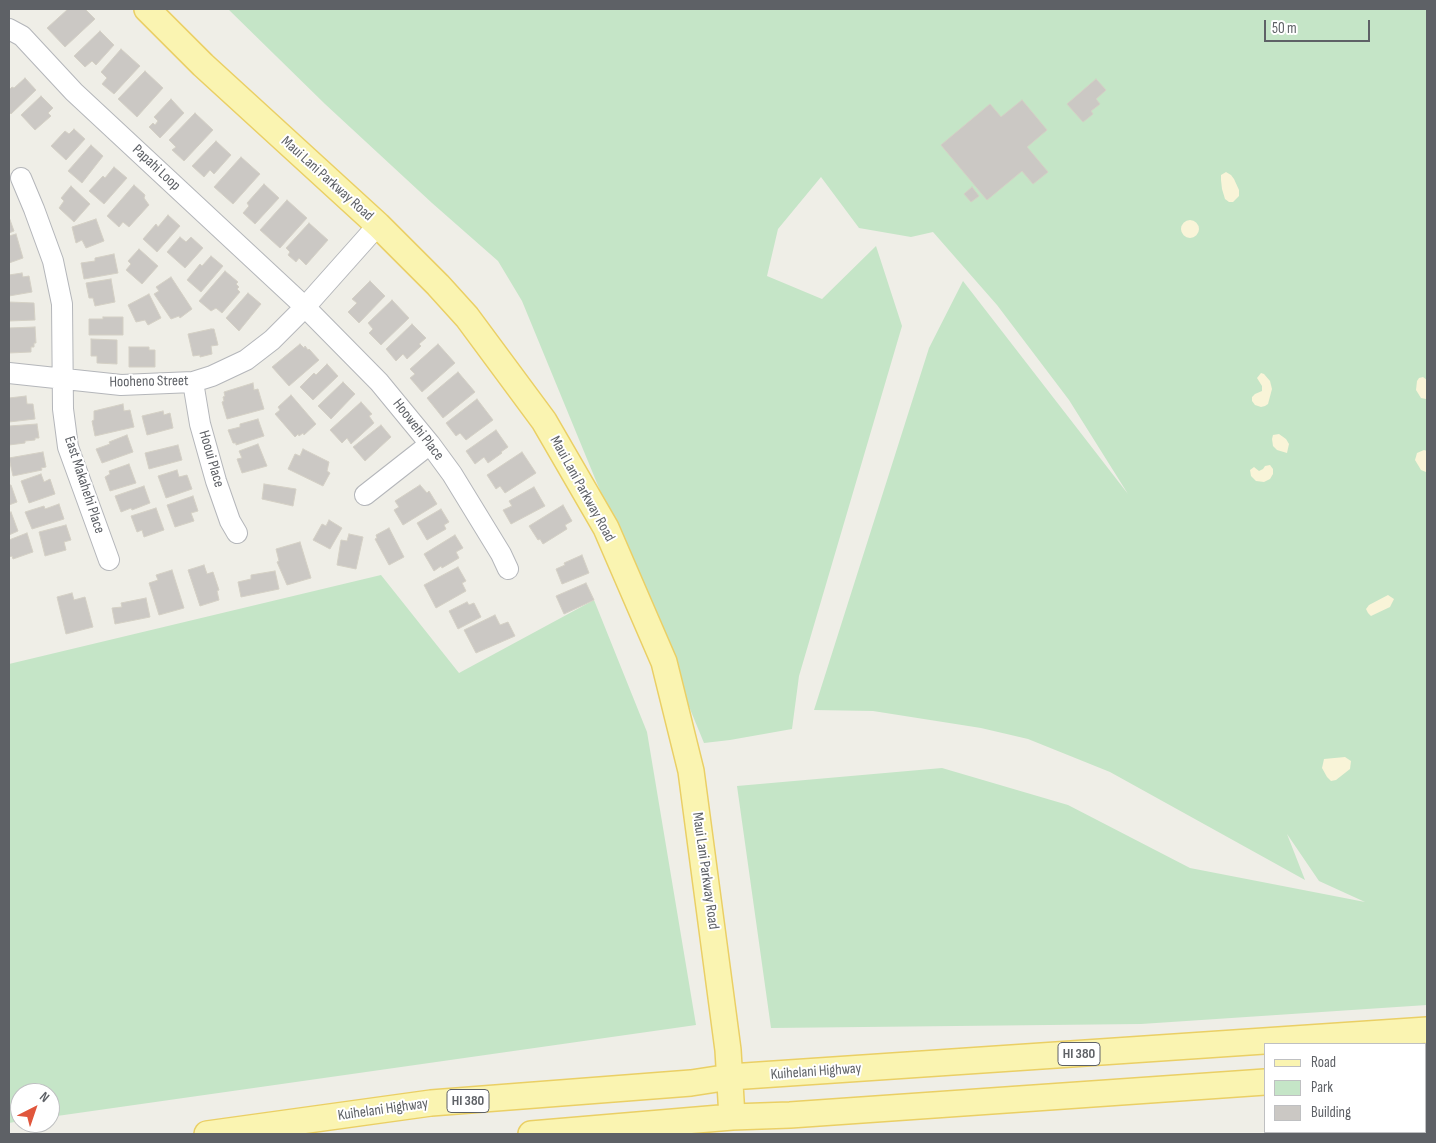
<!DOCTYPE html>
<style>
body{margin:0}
#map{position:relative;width:1436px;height:1143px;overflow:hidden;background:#efeee7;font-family:"Sofia Sans Condensed",sans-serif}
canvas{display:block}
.frame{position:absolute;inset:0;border:10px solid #5e6166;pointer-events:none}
.legend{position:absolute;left:1264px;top:1043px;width:162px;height:90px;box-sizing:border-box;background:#fff;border:1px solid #bfc0c2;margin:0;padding:6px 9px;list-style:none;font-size:15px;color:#5e6166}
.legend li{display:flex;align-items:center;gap:10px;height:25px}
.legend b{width:25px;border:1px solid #bfc0c2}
.north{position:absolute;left:10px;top:1083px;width:50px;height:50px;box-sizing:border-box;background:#fff;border:1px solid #bfc0c2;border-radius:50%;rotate:41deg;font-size:14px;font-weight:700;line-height:20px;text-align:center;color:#5e6166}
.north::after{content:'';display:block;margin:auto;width:18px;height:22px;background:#e0563c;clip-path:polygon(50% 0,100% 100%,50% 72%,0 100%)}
.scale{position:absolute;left:1264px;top:20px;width:106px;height:22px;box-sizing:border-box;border:2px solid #5e6166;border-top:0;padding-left:6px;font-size:15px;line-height:18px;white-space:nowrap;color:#5e6166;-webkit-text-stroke:4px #fff;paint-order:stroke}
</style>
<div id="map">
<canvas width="1436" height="1143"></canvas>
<div class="frame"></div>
<ul class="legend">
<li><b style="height:6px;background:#faf4b1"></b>Road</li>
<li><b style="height:14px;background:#c5e5c7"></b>Park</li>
<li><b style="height:14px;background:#cbc8c4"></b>Building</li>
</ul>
<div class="north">N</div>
<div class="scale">50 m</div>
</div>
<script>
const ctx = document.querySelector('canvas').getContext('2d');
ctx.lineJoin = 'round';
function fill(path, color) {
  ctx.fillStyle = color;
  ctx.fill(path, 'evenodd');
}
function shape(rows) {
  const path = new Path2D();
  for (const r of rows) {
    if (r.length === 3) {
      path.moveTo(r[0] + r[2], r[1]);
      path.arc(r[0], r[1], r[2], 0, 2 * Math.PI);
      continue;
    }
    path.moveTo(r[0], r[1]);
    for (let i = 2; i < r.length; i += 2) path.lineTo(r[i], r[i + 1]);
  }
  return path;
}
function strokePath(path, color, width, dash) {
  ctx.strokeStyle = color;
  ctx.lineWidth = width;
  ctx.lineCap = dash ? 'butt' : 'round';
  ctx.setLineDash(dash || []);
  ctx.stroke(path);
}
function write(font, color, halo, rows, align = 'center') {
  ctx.font = font + ' "Sofia Sans Condensed",sans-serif';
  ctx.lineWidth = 4;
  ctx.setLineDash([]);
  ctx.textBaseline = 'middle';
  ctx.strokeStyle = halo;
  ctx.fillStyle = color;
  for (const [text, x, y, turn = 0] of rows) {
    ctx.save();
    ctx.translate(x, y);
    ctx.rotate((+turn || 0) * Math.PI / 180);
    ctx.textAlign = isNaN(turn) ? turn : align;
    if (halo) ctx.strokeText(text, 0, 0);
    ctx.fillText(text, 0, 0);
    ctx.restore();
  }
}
fill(shape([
 [228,9,1427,9,1427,1005,1141,1024,771,1028,737,786,942,768,1068,805,1190,868,1365,902,1319,881,1287,834,1305,880,1110,772,1028,739,981,728,873,711,814,710,929,348,963,281,1128,494,1069,400,997,305,933,232,911,237,859,228,821,177,778,229,767,276,822,299,876,246,902,326,799,676,792,729,730,740,704,743,522,301,498,261,432,203,325,104],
 [381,575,459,673,594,600,647,732,696,1025,50,1117,50,1093,20,1093,20,1121,9,1123,9,664]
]), '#c5e5c7');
fill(shape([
 [1226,172,1231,175,1234,179,1239,190,1239,196,1233,202,1229,202,1225,199,1222,189,1221,180,1221,175],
 [1190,229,9],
 [1261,373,1264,374,1270,381,1272,389,1268,404,1265,406,1261,407,1255,405,1252,401,1252,397,1255,394,1262,391,1262,386,1257,378],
 [1423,377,1427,380,1426,399,1421,398,1416,390,1417,381,1419,378],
 [1279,434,1286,439,1289,444,1287,453,1277,450,1273,446,1272,439,1273,435],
 [1424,450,1427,451,1426,472,1421,470,1415,460,1417,453],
 [1270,465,1273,469,1273,474,1270,479,1264,482,1256,481,1251,476,1250,470,1254,467,1259,471,1263,469,1265,466],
 [1388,595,1394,599,1390,607,1371,616,1368,613,1366,609,1369,605],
 [1345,757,1351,761,1350,769,1336,780,1331,781,1327,777,1322,768,1324,759]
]), '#f9f4d8');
const building = shape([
 [68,9,85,9,95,19,65,47,47,28,68,9],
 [100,31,114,45,96,65,92,61,85,67,74,56,100,31],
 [121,49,140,66,114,94,102,84,107,78,101,72,121,49],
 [145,71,163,88,137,117,118,99,145,71],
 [25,78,36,90,11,114,9,112,9,90,12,87,14,88,25,78],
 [1096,79,1106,90,1096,99,1100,104,1091,111,1093,114,1083,122,1067,104,1096,79],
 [41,96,53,108,48,113,51,116,35,130,21,115,41,96],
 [171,99,184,113,160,138,149,127,153,123,155,125,158,121,154,117,171,99],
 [1022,100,1047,130,1027,147,1048,172,1033,184,1022,171,987,200,941,145,990,104,1001,117,1022,100],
 [195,113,213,130,184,161,172,150,176,147,169,140,195,113],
 [74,129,85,139,66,160,51,146,65,131,69,134,74,129],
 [216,141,231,155,214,174,210,170,204,177,192,166,216,141],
 [91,145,103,156,82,183,68,171,91,145],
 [241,157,260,174,233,204,214,187,241,157],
 [114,167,127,178,104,204,89,191,103,176,105,178,114,167],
 [264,184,279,198,255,224,243,213,249,206,247,203,264,184],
 [134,185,145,195,144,198,149,205,129,227,123,222,119,227,107,216,134,185],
 [71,186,90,204,74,222,59,208,64,201,61,198,71,186],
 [972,187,979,196,971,202,964,194,972,187],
 [287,200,307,218,280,248,260,230,287,200],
 [168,215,180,226,157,252,143,239,156,224,158,227,168,215],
 [9,217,14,231,9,233,9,217],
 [96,219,104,241,86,248,82,240,76,243,72,227,96,219],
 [309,223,328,240,306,265,299,258,296,262,288,255,290,252,286,248,309,223],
 [16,234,23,258,9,263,9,236,16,234],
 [180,237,186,242,191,237,203,248,185,268,167,252,180,237],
 [139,249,158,266,142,284,126,270,131,264,128,261,139,249],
 [114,254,118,273,84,279,81,263,95,261,95,258,114,254],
 [211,256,223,266,201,292,187,280,200,264,202,266,211,256],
 [225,271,238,282,236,284,239,287,237,289,240,292,222,313,216,308,211,311,199,301,225,271],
 [22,273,23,277,29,276,32,292,9,296,9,275,22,273],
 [171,277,192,309,180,318,179,316,171,319,154,294,159,291,156,287,171,277],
 [111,279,115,302,95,306,93,298,89,298,86,283,111,279],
 [370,281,385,296,359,323,348,312,357,303,352,299,370,281],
 [248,293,261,304,239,331,226,318,248,293],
 [149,294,161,318,148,325,145,320,136,322,128,305,149,294],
 [392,300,409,318,381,345,369,333,373,329,368,323,392,300],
 [9,302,34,303,35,320,9,321,9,302],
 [103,317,123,317,123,335,89,335,89,319,103,319,103,317],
 [412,324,426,338,419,344,421,346,407,359,403,354,396,361,386,349,412,324],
 [35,327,36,343,34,343,34,347,31,347,31,352,9,353,9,328,35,327],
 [211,329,214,329,218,345,211,346,212,354,200,357,200,355,193,356,188,334,211,329],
 [91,339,117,340,117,364,97,363,97,356,91,356,91,339],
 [300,344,304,348,305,346,308,350,309,349,319,360,289,386,272,367,300,344],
 [438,344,455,363,422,392,410,378,415,374,410,369,438,344],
 [129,347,149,347,149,350,155,350,155,367,129,367,129,347],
 [327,364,338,376,313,400,300,387,314,373,316,375,327,364],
 [458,372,475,392,443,418,427,398,458,372],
 [343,382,355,394,331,419,318,406,343,382],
 [253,383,254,390,258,389,264,409,227,419,222,402,224,401,223,397,225,396,224,392,253,383],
 [291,395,316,424,304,435,303,433,299,436,298,434,295,437,275,414,280,410,278,407,291,395],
 [26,396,27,404,33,404,35,419,9,422,9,398,26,396],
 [477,399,493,420,466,440,460,433,456,436,446,423,477,399],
 [361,402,372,414,369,416,374,423,351,444,347,438,342,443,330,430,361,402],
 [123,404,124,411,130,410,134,427,95,436,92,421,94,420,94,411,123,404],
 [163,411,164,415,170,413,173,428,147,435,142,416,163,411],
 [258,419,264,436,236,445,236,443,233,443,228,430,240,427,240,424,258,419],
 [37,424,39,438,35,438,35,440,25,441,25,443,9,445,9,426,37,424],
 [381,425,391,437,365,461,353,447,381,425],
 [496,430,508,447,501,452,502,453,488,463,484,457,475,464,466,451,496,430],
 [127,435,133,452,102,463,96,449,110,444,109,442,127,435],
 [258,444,267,466,242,473,237,459,242,458,239,451,258,444],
 [178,445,182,460,149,469,145,453,178,445],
 [303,449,329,462,327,471,330,473,323,486,288,469,295,454,300,456,303,449],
 [43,452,46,467,41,468,42,470,13,476,9,458,43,452],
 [522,452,536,473,505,493,500,486,496,489,487,475,522,452],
 [129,464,136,483,110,491,105,477,110,474,109,471,129,464],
 [177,470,179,477,187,475,192,489,166,498,158,476,177,470],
 [41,474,44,482,50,479,55,494,29,503,21,481,41,474],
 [264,484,296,489,293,506,262,499,264,484],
 [9,485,11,485,17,502,9,505,9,485],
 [420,485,427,493,429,491,437,504,403,525,394,510,399,507,395,501,420,485],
 [144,486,150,503,132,510,131,508,121,512,115,496,144,486],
 [534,487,545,506,511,524,503,510,512,506,509,501,534,487],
 [193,496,198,511,191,513,194,521,175,527,167,505,193,496],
 [59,504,64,519,32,529,25,512,44,506,45,509,59,504],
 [563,505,572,521,565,525,567,529,543,544,540,539,538,540,529,526,563,505],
 [156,508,164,530,144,537,142,530,137,532,131,516,156,508],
 [441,509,449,522,444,525,446,529,427,540,417,523,441,509],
 [11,512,18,531,9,535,9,513,11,512],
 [329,520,342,528,330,549,313,540,322,524,326,526,329,520],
 [66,525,71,540,64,542,66,550,45,556,39,532,66,525],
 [389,528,404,557,389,565,375,539,377,538,376,535,389,528],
 [27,533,33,552,13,559,12,556,9,557,9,540,27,533],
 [349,534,363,537,356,569,337,565,341,540,347,541,349,534],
 [455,535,463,548,456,552,459,558,442,568,441,566,434,571,424,554,455,535],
 [300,542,311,578,287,585,277,562,279,561,276,549,300,542],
 [582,555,589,573,562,584,556,569,565,565,564,563,582,555],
 [204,565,207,574,213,572,219,590,217,591,219,600,200,606,188,570,204,565],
 [458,567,466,581,462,583,466,591,436,608,424,585,458,567],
 [172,570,184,608,159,615,149,583,158,580,156,575,172,570],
 [275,571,279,589,241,597,238,582,251,579,251,575,275,571],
 [586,583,594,600,564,614,556,596,586,583],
 [72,593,74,600,85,597,93,627,66,634,57,597,72,593],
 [146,598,150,617,115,624,112,608,122,607,121,603,146,598],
 [467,602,469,605,474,603,481,617,458,629,449,611,467,602],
 [495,615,500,625,508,622,515,636,476,653,464,630,495,615]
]);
fill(building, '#cbc8c4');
strokePath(building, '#d4d0c5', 1);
const minor = shape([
 [9,29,22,36,74,92,305,307,379,382,430,444,452,474,501,554,508,569],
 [21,178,34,209,53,261,62,304,63,409,68,447,109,560],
 [9,373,121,385,193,382,212,376,246,360,272,340,305,307,378,225],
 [193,382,200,424,216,481,230,521,237,533],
 [365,495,430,444]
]);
const major = shape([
 [147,9,203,65,378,225,438,285,467,317,544,421,606,528,664,662,691,771,728,1050,732,1117],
 [1425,1071,1427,1071],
 [207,1134,431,1103,691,1083,730,1077,1427,1030],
 [531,1134,732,1117,790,1115,1265,1082]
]);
strokePath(minor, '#b4b6ba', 22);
strokePath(major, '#eacf65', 28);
strokePath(minor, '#fff', 20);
strokePath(major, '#faf4b1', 25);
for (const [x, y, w] of [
 [1079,1054,42],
 [468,1101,42]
]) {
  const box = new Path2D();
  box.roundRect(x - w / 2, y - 11.5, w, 23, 4);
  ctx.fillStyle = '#fff';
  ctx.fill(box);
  strokePath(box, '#5e6166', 1);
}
write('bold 14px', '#5e6166', null, [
 ["HI 380",1079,1054],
 ["HI 380",468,1101]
]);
write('15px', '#5e6166', '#fff', [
 ["Papahi Loop",156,168,43],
 ["Maui Lani Parkway Road",327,179,42],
 ["Hooheno Street",149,382,-1],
 ["Hoowehi Place",418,430,52],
 ["Hooui Place",211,459,74],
 ["East Makahehi Place",84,485,72],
 ["Maui Lani Parkway Road",582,489,61],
 ["Maui Lani Parkway Road",705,871,82],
 ["Kuihelani Highway",816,1072,-4],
 ["Kuihelani Highway",383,1110,-8]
]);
</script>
